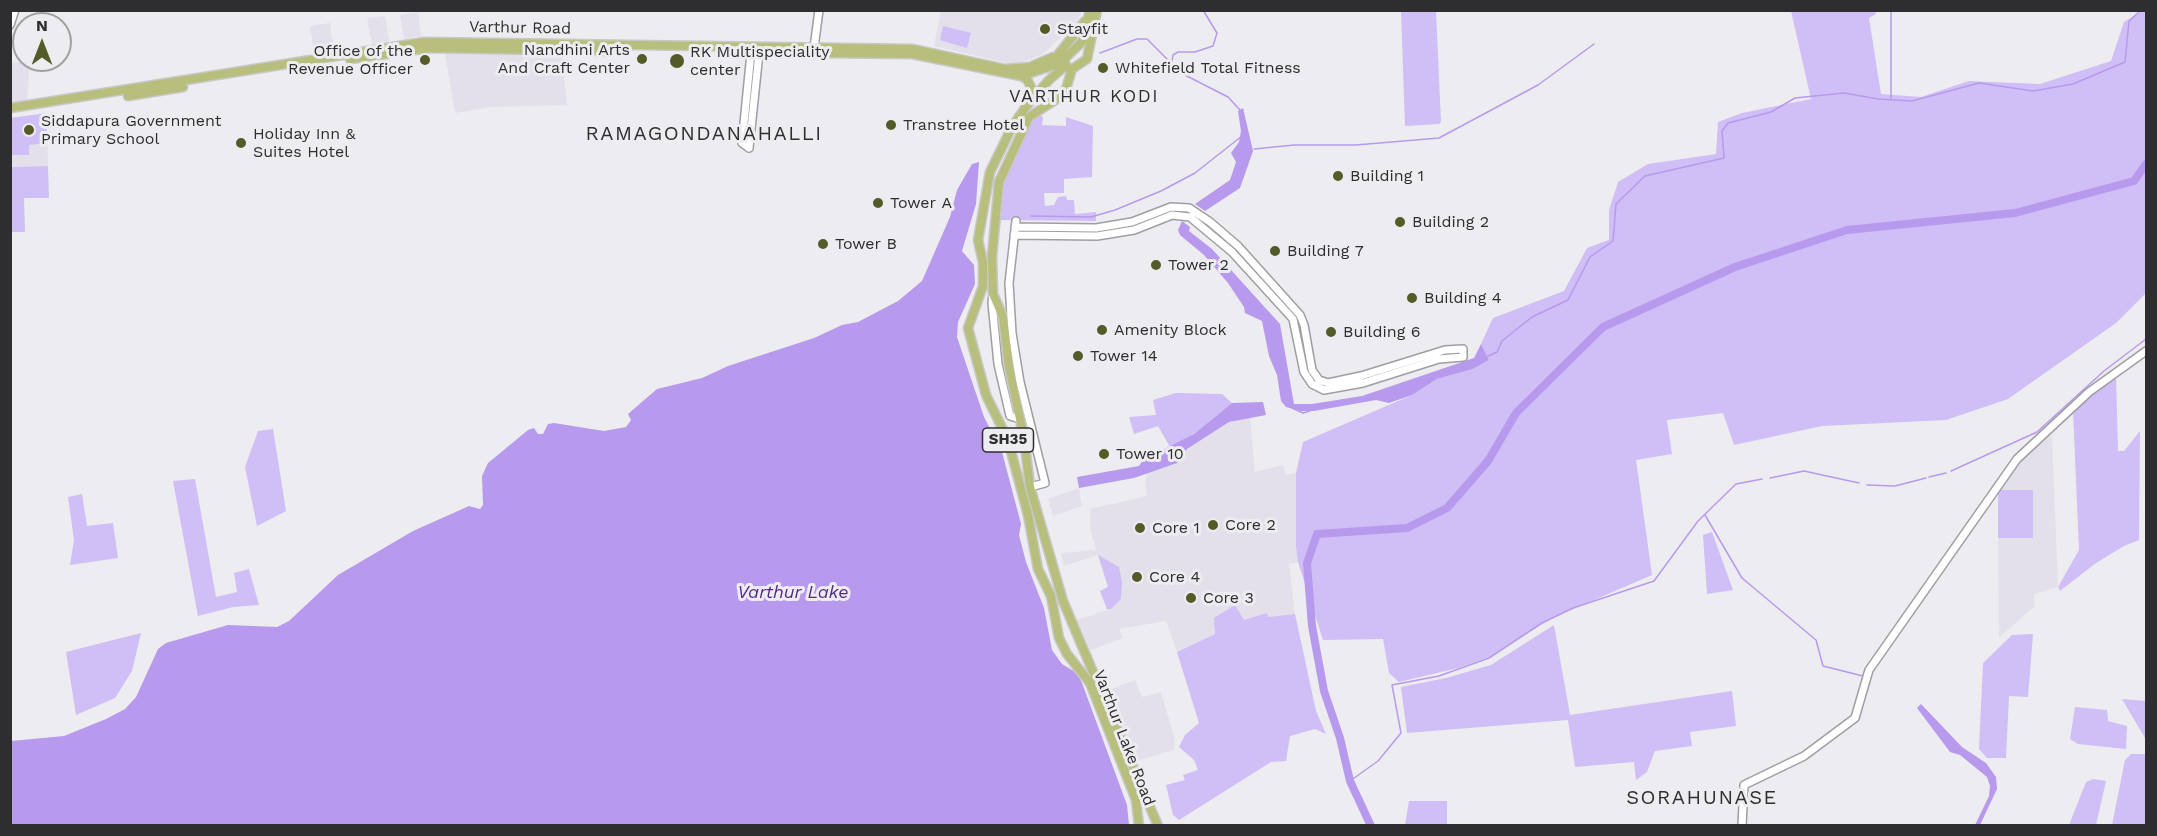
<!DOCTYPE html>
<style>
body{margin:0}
#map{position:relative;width:2157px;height:836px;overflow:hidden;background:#edecf0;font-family:"Work Sans",sans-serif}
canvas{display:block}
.frame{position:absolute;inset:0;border:12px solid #2e2d2f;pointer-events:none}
.north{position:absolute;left:12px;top:12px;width:60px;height:60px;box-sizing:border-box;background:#edecf0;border:2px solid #a1a0a3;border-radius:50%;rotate:0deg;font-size:16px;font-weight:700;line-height:24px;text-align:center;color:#2e2d2f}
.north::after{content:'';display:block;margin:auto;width:21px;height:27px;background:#555a29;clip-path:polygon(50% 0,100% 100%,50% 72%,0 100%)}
</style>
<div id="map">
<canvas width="2157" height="836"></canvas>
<div class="frame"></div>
<div class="north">N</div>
</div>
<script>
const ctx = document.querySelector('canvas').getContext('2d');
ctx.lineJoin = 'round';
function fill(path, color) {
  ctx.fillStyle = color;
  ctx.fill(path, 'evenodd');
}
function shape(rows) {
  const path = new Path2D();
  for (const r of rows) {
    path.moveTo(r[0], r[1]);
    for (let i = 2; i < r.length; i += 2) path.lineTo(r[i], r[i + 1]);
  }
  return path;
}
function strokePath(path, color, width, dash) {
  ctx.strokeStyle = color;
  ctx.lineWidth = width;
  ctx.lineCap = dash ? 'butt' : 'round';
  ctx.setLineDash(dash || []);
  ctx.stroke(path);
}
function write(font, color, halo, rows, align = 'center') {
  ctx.font = font + ' "Work Sans",sans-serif';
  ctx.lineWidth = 6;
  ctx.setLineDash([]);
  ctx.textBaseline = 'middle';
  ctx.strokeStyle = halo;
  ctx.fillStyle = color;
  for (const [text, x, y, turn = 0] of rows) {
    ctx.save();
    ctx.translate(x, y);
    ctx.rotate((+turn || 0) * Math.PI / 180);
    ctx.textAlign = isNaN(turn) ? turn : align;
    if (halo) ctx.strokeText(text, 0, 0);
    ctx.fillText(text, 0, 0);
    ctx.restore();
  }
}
fill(shape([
 [941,11,1082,11,1076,23,1043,54,1015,65,934,46],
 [418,12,421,36,404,39,400,15],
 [385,16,389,41,372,44,367,18],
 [330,23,334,52,314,54,310,26],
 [445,54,562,54,567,105,492,107,455,113],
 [30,61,27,102,11,103,11,63],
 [47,113,48,166,11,167,10,118],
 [1250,417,1255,472,1283,465,1286,475,1296,473,1298,562,1289,564,1295,614,1268,617,1266,613,1244,620,1177,652,1166,621,1119,629,1123,638,1091,650,1077,620,1107,610,1100,591,1108,587,1098,555,1064,566,1061,553,1096,550,1090,528,1090,509,1147,496,1145,483,1148,471,1177,463,1187,449,1229,422],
 [2052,435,2058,587,2034,594,2035,606,1999,638,1998,490,2027,452],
 [1079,488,1082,506,1053,516,1048,499],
 [1135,680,1142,697,1161,692,1175,740,1174,750,1136,761,1108,690]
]), '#e3e0eb');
fill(shape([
 [1401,11,1436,11,1441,122,1439,124,1405,126],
 [1791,11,1876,11,1876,14,1869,18,1881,94,1921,97,1969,81,2040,84,2111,61,2124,22,2139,13,2139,11,2146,11,2146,293,2116,323,2008,399,1946,420,1822,426,1734,445,1723,413,1667,420,1672,454,1636,460,1652,575,1550,619,1489,657,1458,668,1399,682,1389,673,1383,639,1323,640,1298,562,1296,546,1296,473,1303,442,1412,395,1437,379,1473,369,1489,360,1481,344,1493,318,1564,291,1587,248,1609,240,1609,210,1618,182,1648,164,1716,154,1718,122,1742,113,1811,99],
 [943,26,971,33,967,48,940,40],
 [47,113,47,143,29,145,29,155,11,155,11,118],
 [1035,113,1043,117,1042,125,1066,126,1066,117,1093,126,1092,177,1064,179,1064,193,1044,193,1045,206,1054,205,1058,197,1066,196,1067,200,1074,200,1075,214,1096,212,1096,221,1000,220,1001,189,1013,156],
 [48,166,49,198,24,198,25,232,11,232,11,167],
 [2116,373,2118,451,2124,451,2140,431,2139,540,2124,546,2096,563,2060,591,2058,587,2079,550,2073,410],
 [1176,393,1222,394,1232,403,1194,434,1170,447,1158,426,1134,434,1129,417,1156,415,1153,400],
 [273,429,286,511,257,526,245,467,258,431],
 [195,479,216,597,237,592,234,573,249,569,259,605,233,607,198,616,173,481],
 [1998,490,2033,490,2033,538,1998,538],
 [82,494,87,526,113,523,118,558,70,565,74,540,68,497],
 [1712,532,1733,590,1707,594,1703,535],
 [1098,555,1119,567,1122,582,1121,599,1111,609,1107,609,1100,591,1108,587],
 [1235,605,1244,620,1267,613,1268,617,1295,614,1316,711,1326,734,1315,729,1290,736,1286,761,1271,762,1179,820,1173,815,1166,785,1185,780,1183,775,1198,770,1194,760,1179,747,1185,735,1199,723,1177,652,1215,634,1214,618],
 [1554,625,1570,715,1732,691,1736,726,1690,732,1692,746,1655,751,1647,772,1636,780,1634,762,1575,767,1568,720,1407,733,1401,687,1446,678,1491,665],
 [141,633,132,671,115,698,76,715,66,652],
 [2033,634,2028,697,2009,696,2006,758,1987,758,1979,749,1983,663,2012,635],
 [2122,699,2146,701,2146,738,2145,738],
 [2075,707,2107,710,2108,721,2127,726,2126,749,2078,744,2070,739],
 [2131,754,2146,754,2146,825,2112,825,2125,760],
 [2093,779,2106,781,2096,825,2069,825,2086,782],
 [1409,801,1447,801,1447,825,1405,825]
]), '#d0bef6');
fill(shape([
 [1243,108,1253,151,1240,188,1205,211,1195,204,1230,180,1236,162,1231,153,1239,142,1241,131,1238,111],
 [979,162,976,204,962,251,974,265,975,284,958,322,957,337,984,417,1002,452,1021,524,1019,535,1026,562,1044,608,1052,650,1062,664,1077,673,1082,683,1127,805,1129,825,11,825,11,741,64,736,106,719,125,709,136,697,158,649,166,643,228,625,277,627,289,621,338,575,413,531,469,506,480,509,483,505,482,476,488,463,528,430,534,428,538,434,543,434,548,424,554,423,604,431,626,427,631,420,628,414,657,389,702,378,728,366,814,338,842,325,858,322,898,301,922,281,950,217,957,190,972,164],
 [1182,221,1190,227,1189,231,1212,249,1280,324,1294,404,1312,404,1362,396,1474,358,1481,344,1489,360,1473,369,1437,379,1412,395,1389,403,1376,400,1314,411,1301,411,1286,407,1281,401,1277,375,1269,356,1262,321,1245,313,1244,307,1228,283,1204,255,1180,235,1178,230],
 [1263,402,1266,415,1229,422,1187,449,1177,463,1134,478,1079,488,1077,477,1139,466,1143,460,1194,434,1232,403],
 [1921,704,1962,747,1986,763,1996,777,1997,789,1980,825,1975,825,1989,796,1990,786,1987,777,1960,755,1950,752,1917,708]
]), '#b79aed');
strokePath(shape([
 [1891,10,1891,99],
 [1100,53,1137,39,1147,39,1181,73,1228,97,1240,110],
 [1172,62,1173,55,1178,52,1195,52,1213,46,1217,33,1203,10],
 [1254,149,1294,145,1356,145,1439,138,1538,85,1594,44],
 [1031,216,1091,217,1115,210,1161,191,1195,173,1242,136],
 [1486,357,1497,352,1502,341,1532,317,1568,300,1590,257,1613,241,1616,204,1645,176,1724,158,1722,131,1728,123,1771,112,1795,98,1844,93,1878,99,1912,101,1979,83,2033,91,2073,84,2125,62,2129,21,2141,10],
 [1292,408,1303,413,1310,411],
 [1951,471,2037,432,2104,371,2146,339],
 [1929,477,1946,473],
 [1770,478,1804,471,1859,483],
 [1867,485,1895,486,1926,478],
 [1705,515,1742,578,1816,640,1823,666,1863,676],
 [1350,781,1378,761,1401,733,1392,685,1439,676,1489,658,1542,623,1573,608,1654,581,1698,521,1736,484,1762,479]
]), '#b79aed', 1.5);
strokePath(shape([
 [1371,826,1350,781,1340,738,1324,691,1312,626,1307,563,1317,534,1407,528,1447,508,1488,461,1516,413,1603,327,1735,267,1847,230,2015,213,2134,181,2146,164]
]), '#b79aed', 8);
const tertiary = shape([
 [10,25,15,10],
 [814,48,819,10],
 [749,148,742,143,751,53],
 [749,148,759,53],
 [1016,221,1009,283,1012,333,1020,382,1045,483,1030,487],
 [1014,235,1097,236,1134,230,1172,215,1190,217,1232,252,1293,319,1304,372,1312,384,1324,390,1363,383,1439,359,1463,357,1463,349,1445,350,1361,376,1328,383,1319,380,1312,370,1304,325,1300,315,1238,246,1210,222,1189,208,1171,207,1132,222,1096,228,1015,227],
 [993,294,992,303,998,364,1010,416,1020,419],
 [1742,826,1744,785,1804,756,1855,718,1869,670,2017,459,2089,392,2146,351]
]);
const primary = shape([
 [1090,10,1082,42,1064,59,1067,68,1072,69,1087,59,1097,10],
 [727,52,912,54,1021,76,1064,62],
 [1057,56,1085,21],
 [350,59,429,48,603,51],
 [1065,66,1048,81,1025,108,1012,127,990,172,978,240,983,262,983,286,968,328,986,395,1008,440,1028,515,1038,569,1051,596,1059,638,1067,654,1090,683,1136,800,1139,826],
 [1072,69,1066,89,1060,97,1029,117,999,182,992,257,993,294,1003,317,1009,367,1024,438,1030,487,1063,601,1158,826],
 [1021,76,1027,79,1035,96],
 [128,96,183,87],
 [10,108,424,42,913,49,1005,69,1030,67,1053,57,1066,57]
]);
strokePath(tertiary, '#9f9ea2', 10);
strokePath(primary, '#c9c8c9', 11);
strokePath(tertiary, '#fff', 7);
strokePath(primary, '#b8bf7c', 8);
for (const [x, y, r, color] of [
 [1045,29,6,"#555a29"],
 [642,59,6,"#555a29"],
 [425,60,6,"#555a29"],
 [677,61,8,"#555a29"],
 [1103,68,6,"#555a29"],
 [891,125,6,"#555a29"],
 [29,130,6,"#555a29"],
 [241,143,6,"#555a29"],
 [1338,176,6,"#555a29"],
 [878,203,6,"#555a29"],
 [1400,222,6,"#555a29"],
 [823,244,6,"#555a29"],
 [1275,251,6,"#555a29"],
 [1156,265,6,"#555a29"],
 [1412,298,6,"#555a29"],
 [1102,330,6,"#555a29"],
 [1331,332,6,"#555a29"],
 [1078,356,6,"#555a29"],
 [1104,454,6,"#555a29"],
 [1213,525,6,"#555a29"],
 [1140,528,6,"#555a29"],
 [1137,577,6,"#555a29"],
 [1191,598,6,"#555a29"]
]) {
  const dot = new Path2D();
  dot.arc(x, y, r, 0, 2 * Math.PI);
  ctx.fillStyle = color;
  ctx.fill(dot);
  strokePath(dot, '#edecf0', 2);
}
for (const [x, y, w] of [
 [1008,440,51]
]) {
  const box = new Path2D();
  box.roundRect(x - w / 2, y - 12, w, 24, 4.5);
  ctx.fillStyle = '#edecf0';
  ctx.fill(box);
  strokePath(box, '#2e2d2f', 1.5);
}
write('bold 15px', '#2e2d2f', null, [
 ["SH35",1008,440]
]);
write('16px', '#2e2d2f', '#edecf0', [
 ["Varthur Road",520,28,1],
 ["Varthur Lake Road",1124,738,69]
]);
write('16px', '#2e2d2f', '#edecf0', [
 ["Stayfit",1057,29],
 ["Nandhini Arts",630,50,"right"],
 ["And Craft Center",630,68,"right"],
 ["Office of the",413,51,"right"],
 ["Revenue Officer",413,69,"right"],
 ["RK Multispeciality",690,52],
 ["center",690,70],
 ["Whitefield Total Fitness",1115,68],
 ["Siddapura Government",41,121],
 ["Primary School",41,139],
 ["Transtree Hotel",903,125],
 ["Holiday Inn &",253,134],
 ["Suites Hotel",253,152],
 ["Building 1",1350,176],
 ["Tower A",890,203],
 ["Building 2",1412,222],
 ["Tower B",835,244],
 ["Building 7",1287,251],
 ["Tower 2",1168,265],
 ["Building 4",1424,298],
 ["Amenity Block",1114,330],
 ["Building 6",1343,332],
 ["Tower 14",1090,356],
 ["Tower 10",1116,454],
 ["Core 2",1225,525],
 ["Core 1",1152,528],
 ["Core 4",1149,577],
 ["Core 3",1203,598]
], 'left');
ctx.letterSpacing = '1.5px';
write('18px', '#2f2e31', '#edecf0', [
 ["VARTHUR KODI",1084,97]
]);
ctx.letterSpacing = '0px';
write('italic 18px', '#532988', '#edecf0', [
 ["Varthur Lake",793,593]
]);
ctx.letterSpacing = '1.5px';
write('20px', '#2f2e31', '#edecf0', [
 ["RAMAGONDANAHALLI",704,134],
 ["SORAHUNASE",1702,798]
]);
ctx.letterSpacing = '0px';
</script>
